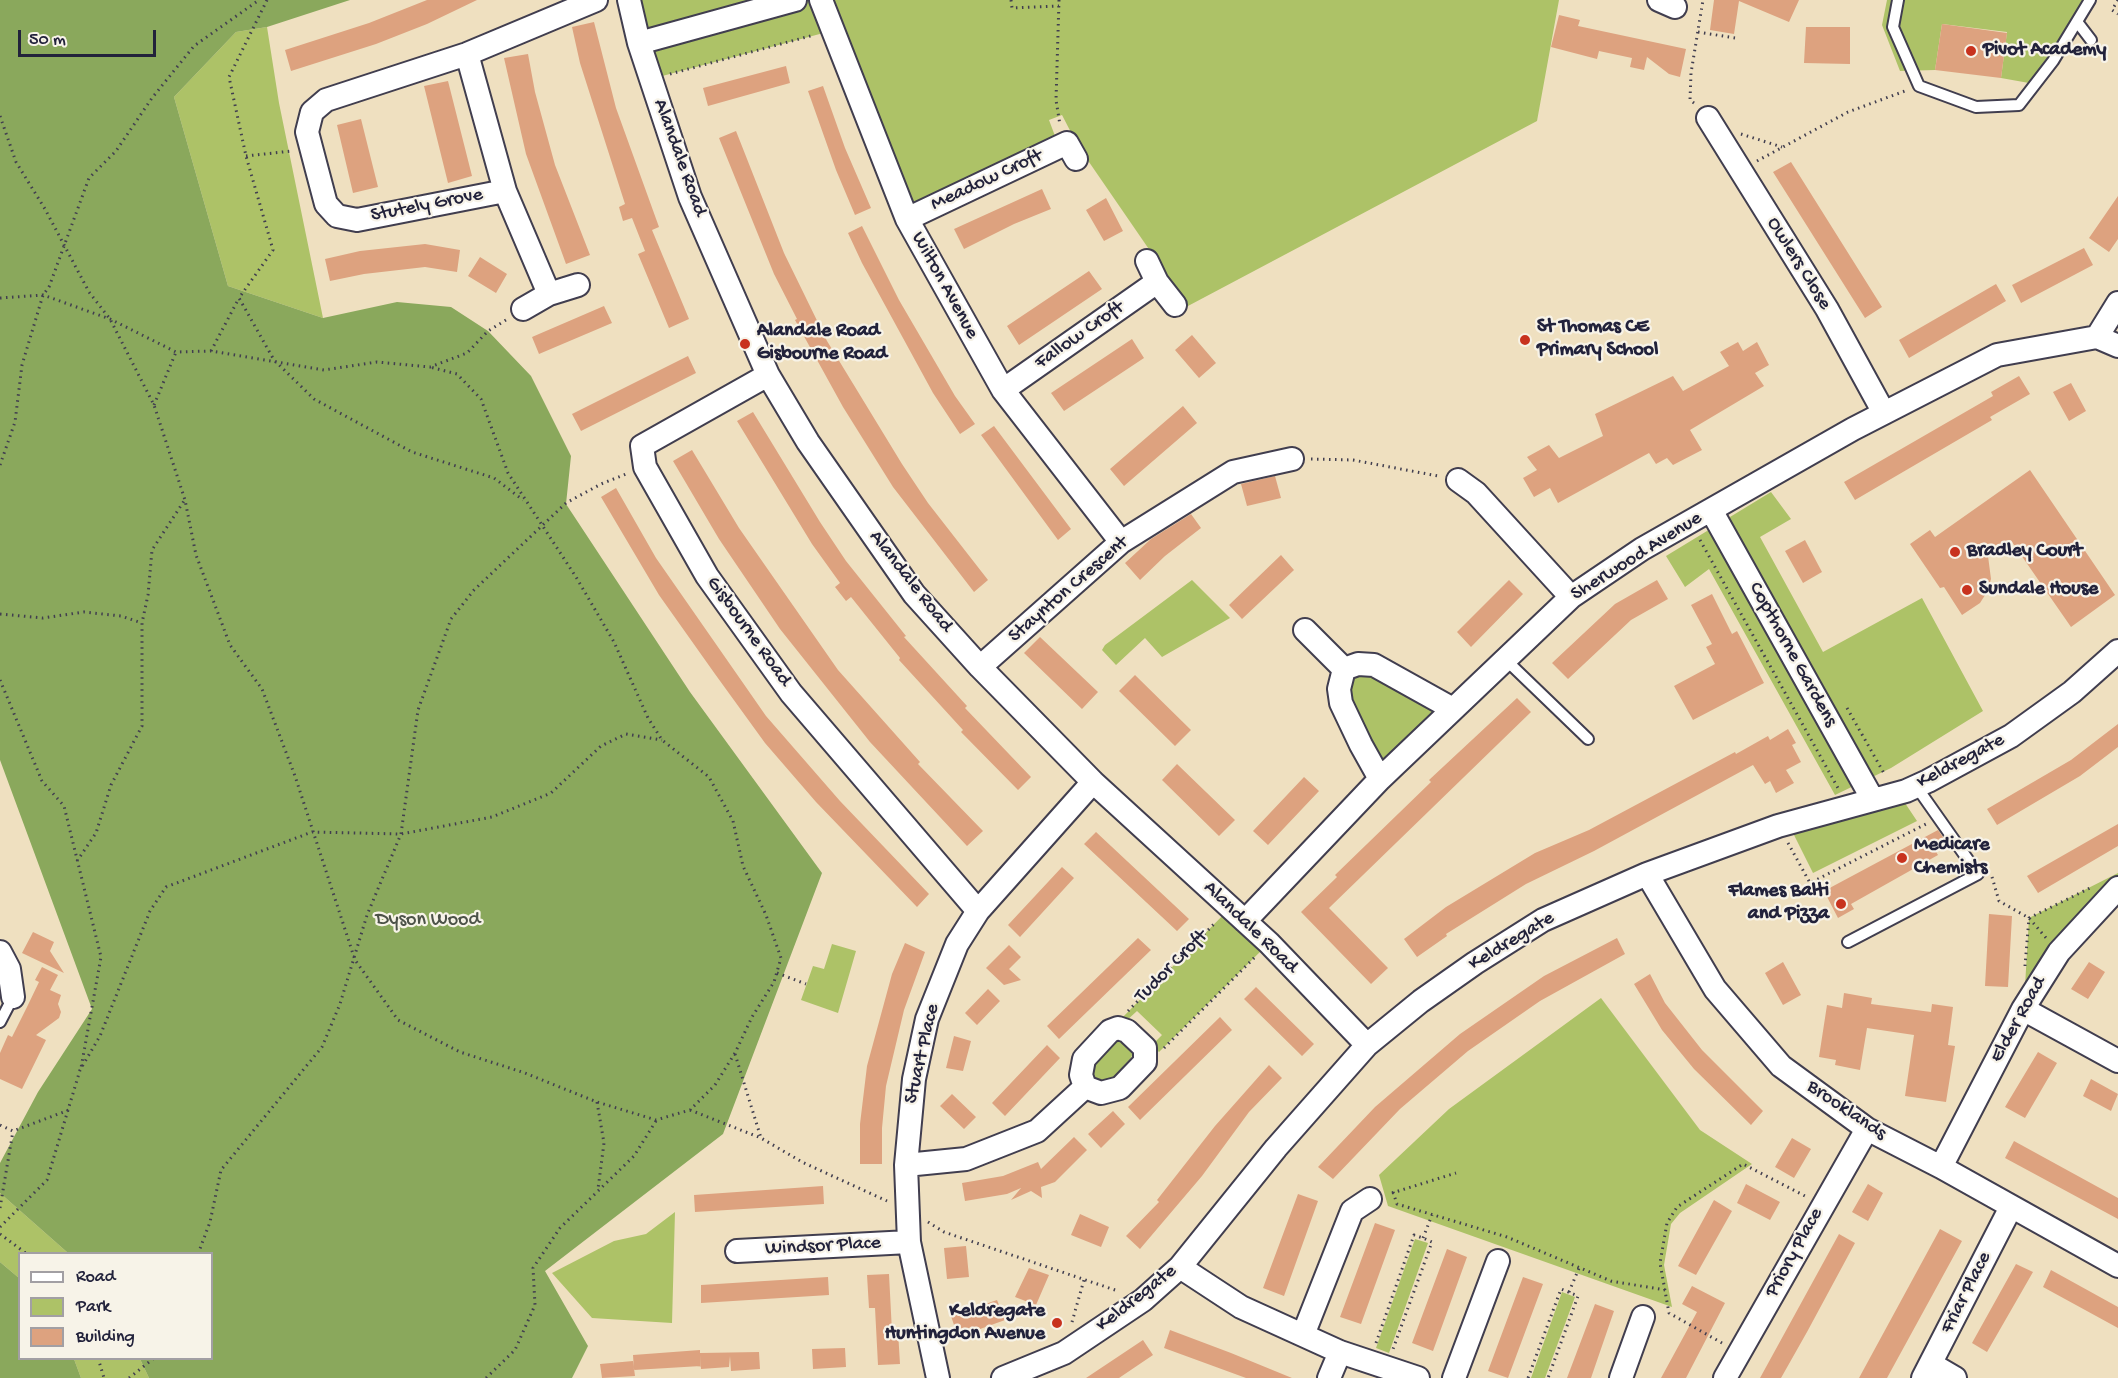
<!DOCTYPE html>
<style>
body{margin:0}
#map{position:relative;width:2118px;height:1378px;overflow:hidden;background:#efe0c0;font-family:"Gochi Hand",sans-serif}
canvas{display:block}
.legend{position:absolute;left:18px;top:1252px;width:195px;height:108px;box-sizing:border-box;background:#f7f3e8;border:2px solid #a29fa3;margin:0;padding:8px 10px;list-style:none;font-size:18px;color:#22223b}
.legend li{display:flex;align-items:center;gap:12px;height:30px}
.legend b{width:30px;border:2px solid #a29fa3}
.scale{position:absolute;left:18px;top:30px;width:138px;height:27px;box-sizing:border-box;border:3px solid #22223b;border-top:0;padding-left:8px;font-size:18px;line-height:21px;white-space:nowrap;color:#22223b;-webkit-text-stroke:4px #f7f3e8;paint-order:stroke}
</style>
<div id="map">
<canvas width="2118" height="1378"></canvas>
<ul class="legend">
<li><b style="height:8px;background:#fff"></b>Road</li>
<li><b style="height:16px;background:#adc267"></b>Park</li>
<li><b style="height:16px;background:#dda27f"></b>Building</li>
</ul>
<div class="scale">50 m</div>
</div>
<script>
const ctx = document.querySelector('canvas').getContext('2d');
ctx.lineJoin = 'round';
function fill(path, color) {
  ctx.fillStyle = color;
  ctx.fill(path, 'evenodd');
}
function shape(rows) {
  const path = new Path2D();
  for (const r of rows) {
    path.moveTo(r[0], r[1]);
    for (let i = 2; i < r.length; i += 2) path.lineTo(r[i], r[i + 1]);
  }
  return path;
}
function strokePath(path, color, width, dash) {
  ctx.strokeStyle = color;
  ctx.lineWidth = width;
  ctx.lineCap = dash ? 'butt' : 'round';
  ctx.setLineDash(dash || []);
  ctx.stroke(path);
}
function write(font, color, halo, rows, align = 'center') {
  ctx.font = font + ' "Gochi Hand",sans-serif';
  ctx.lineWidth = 4.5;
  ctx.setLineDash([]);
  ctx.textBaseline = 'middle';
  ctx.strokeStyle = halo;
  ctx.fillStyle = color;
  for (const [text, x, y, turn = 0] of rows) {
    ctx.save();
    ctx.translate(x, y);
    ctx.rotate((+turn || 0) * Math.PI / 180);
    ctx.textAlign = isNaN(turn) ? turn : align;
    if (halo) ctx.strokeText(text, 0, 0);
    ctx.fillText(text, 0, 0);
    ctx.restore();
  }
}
fill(shape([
 [641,0,821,0,831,31,651,79,630,3],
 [831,0,1559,0,1537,121,1188,306,1078,146,1062,115,1049,120,1055,136,910,204],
 [1887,0,2083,0,2072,23,2029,83,2001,78,2007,32,1942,24,1935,70,1900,71,1882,25],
 [267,27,279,103,323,318,228,286,174,97,236,32],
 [1771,492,1791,519,1760,537,1823,652,1922,598,1983,711,1891,768,1835,795,1709,569,1685,587,1666,556],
 [1192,580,1230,618,1162,657,1145,638,1116,665,1102,650,1105,645],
 [1358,664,1453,709,1380,779,1361,745,1344,669],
 [1903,800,1917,821,1813,873,1792,831],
 [2118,873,2118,888,2024,1003,2029,918],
 [1230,908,1269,943,1159,1052,1152,1045,1162,1035,1137,1011,1125,1022,1122,1018],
 [832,944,856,951,838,1013,801,1000,813,966,824,969],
 [1601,998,1700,1130,1752,1164,1680,1213,1671,1224,1664,1265,1672,1307,1388,1206,1379,1175,1449,1109],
 [1123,1040,1134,1050,1131,1058,1112,1079,1103,1083,1094,1079,1091,1072,1094,1065,1116,1042],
 [0,1193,68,1253,20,1254,19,1278,0,1262],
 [675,1212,672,1323,592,1318,552,1273,614,1241,646,1234],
 [1415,1239,1428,1243,1389,1353,1376,1348],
 [1562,1292,1575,1297,1545,1378,1531,1378],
 [74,1359,140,1359,149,1378,81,1378]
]), '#adc267');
fill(shape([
 [0,0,350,0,267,27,236,32,174,97,228,286,323,318,397,302,451,307,488,331,531,376,571,456,566,504,690,692,822,873,723,1134,545,1271,588,1346,572,1378,149,1378,140,1359,212,1358,212,1254,68,1253,0,1193,0,1163,38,1092,92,1009,0,760],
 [0,1262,19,1278,20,1358,74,1359,81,1378,0,1378]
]), '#8aa85c');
fill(shape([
 [427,0,477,0,427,24,376,44,291,71,285,50,369,23],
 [1714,0,1799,0,1789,22,1739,1,1734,34,1710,30],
 [1559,15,1580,20,1578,26,1686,49,1680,77,1669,74,1647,57,1644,70,1630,67,1632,58,1599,51,1597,59,1551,47],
 [594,22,616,108,659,227,652,230,689,319,669,328,638,254,645,251,632,218,623,221,619,207,625,204,580,63,572,27],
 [1942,24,2007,33,2001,78,1935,70],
 [1806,27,1850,27,1850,64,1804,63],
 [528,54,535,92,555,165,590,255,566,264,526,154,504,58],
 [786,66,790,83,708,106,703,88],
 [448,81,472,176,448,183,424,86],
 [823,86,845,148,871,208,855,215,836,170,808,91],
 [361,119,378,187,353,193,337,125],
 [736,131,784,253,827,341,902,464,928,503,988,580,974,592,893,487,843,407,795,320,797,319,774,274,719,138],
 [1791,162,1882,307,1865,318,1773,172],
 [1042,189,1051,209,1014,224,964,249,954,229],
 [2118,196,2118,239,2109,252,2089,238],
 [1106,198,1123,231,1104,241,1086,210],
 [862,226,899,300,955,396,975,424,960,434,933,393,862,263,848,233],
 [425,244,460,250,457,272,425,267,364,274,330,281,325,259,360,251],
 [2084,248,2093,265,2021,303,2012,285],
 [480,257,507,274,496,293,468,276],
 [1089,271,1102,289,1019,345,1007,326],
 [1996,284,2006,301,1909,358,1899,340],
 [604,306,612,323,539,354,532,337],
 [1192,335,1216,363,1199,378,1175,350],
 [1132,339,1144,358,1064,411,1051,393],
 [1738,342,1743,351,1757,342,1769,365,1755,373,1764,386,1690,430,1702,450,1673,465,1667,458,1656,464,1649,453,1558,503,1550,488,1534,497,1523,478,1537,470,1527,457,1549,445,1559,458,1603,436,1595,414,1673,376,1683,391,1729,366,1720,352],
 [688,356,696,373,581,431,572,414],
 [2019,376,2030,394,1990,417,1992,420,1855,500,1844,482,1993,396,1991,392],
 [2071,383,2086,411,2069,421,2053,392],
 [1183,406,1197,423,1124,486,1110,469],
 [753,412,820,522,846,561,906,636,904,637,967,706,965,708,1031,777,1018,790,961,732,963,730,899,660,900,658,851,597,846,601,835,587,840,583,812,544,737,421],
 [994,426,1071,529,1058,540,981,435],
 [692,450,739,528,838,670,920,762,918,764,983,831,967,846,870,742,780,629,719,539,673,461],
 [2030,470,2115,595,2071,627,2012,542,1988,556,1991,579,1987,592,1980,603,1962,615,1944,587,1940,588,1910,544,1930,530,1935,537],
 [1275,476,1281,498,1247,506,1241,484],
 [616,488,656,558,766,716,840,801,929,894,917,907,816,802,765,743,715,674,659,595,601,497],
 [1191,514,1201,528,1165,556,1140,580,1125,563,1151,539],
 [1805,540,1822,572,1803,583,1785,551],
 [1281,555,1294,570,1242,619,1229,605],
 [1509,580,1523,594,1471,647,1457,632],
 [1657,580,1668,599,1631,620,1568,679,1552,663,1615,604],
 [1712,594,1732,634,1737,631,1764,683,1693,720,1674,686,1715,664,1706,647,1712,644,1691,605],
 [1040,637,1098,692,1082,709,1024,653],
 [1135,675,1191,730,1175,746,1119,691],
 [1517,698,1531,712,1329,908,1388,968,1371,984,1301,912,1337,877,1335,875,1431,782,1429,780],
 [2118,724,2118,747,2080,776,1997,825,1987,809,2071,760],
 [1788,729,1796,743,1792,745,1801,762,1786,770,1794,783,1776,793,1770,781,1765,784,1753,765,1594,851,1526,884,1446,934,1447,936,1417,957,1404,939,1446,907,1535,853,1589,830,1735,752,1736,754,1768,736,1770,740],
 [1177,764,1235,820,1219,836,1162,780],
 [1304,777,1319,791,1268,845,1253,831],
 [2118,824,2118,846,2038,893,2027,876],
 [1938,830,1947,843,1935,850,1938,855,1851,904,1854,909,1838,918,1824,891],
 [1096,832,1189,919,1177,931,1084,844],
 [1062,867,1074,878,1020,937,1008,925],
 [1989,914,2012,916,2008,987,1985,986],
 [33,932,54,942,50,951,64,973,22,953],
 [1138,938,1151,950,1059,1039,1047,1026],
 [1617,938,1625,954,1540,1001,1468,1051,1400,1109,1333,1179,1318,1167,1375,1107,1460,1034,1544,976],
 [905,943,925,952,904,1010,886,1086,882,1128,882,1164,860,1164,860,1124,867,1066,892,974],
 [1009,945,1021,957,1009,969,1021,980,1004,985,986,968],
 [1783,962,1801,995,1783,1005,1765,973],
 [2089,962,2105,972,2088,999,2071,989],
 [42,967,58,975,50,990,61,995,58,1004,61,1012,59,1018,36,1035,46,1040,22,1089,0,1079,0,1053,8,1035,12,1037,27,1007,39,982,35,980],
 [1650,974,1665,1003,1702,1050,1763,1111,1751,1125,1694,1069,1662,1030,1634,984],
 [1256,987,1314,1044,1302,1056,1244,999],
 [988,989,1000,1001,977,1025,965,1013],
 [1844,993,1872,998,1871,1004,1931,1012,1932,1004,1953,1007,1948,1045,1955,1046,1946,1102,1905,1096,1914,1035,1867,1028,1860,1070,1835,1065,1836,1060,1819,1057,1827,1005,1842,1008],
 [1220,1017,1232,1030,1140,1120,1128,1107],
 [954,1036,971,1041,963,1071,946,1068],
 [1047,1045,1060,1058,1005,1116,992,1103],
 [2038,1052,2057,1063,2025,1118,2005,1107],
 [1269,1065,1282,1078,1249,1112,1202,1176,1140,1249,1126,1236,1159,1202,1157,1200,1215,1126],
 [2091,1079,2118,1094,2111,1111,2083,1096],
 [952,1094,976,1117,964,1129,940,1106],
 [1113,1111,1125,1124,1101,1148,1088,1134],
 [1074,1137,1087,1150,1055,1182,1041,1187,1042,1198,1031,1191,1011,1200,1021,1188,1007,1194,965,1201,962,1183,1003,1176,1038,1162,1041,1169],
 [1792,1138,1811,1149,1794,1178,1775,1167],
 [2014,1141,2118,1198,2118,1219,2005,1158],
 [1746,1184,1780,1202,1770,1220,1737,1203],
 [1868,1184,1883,1193,1868,1221,1852,1212],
 [823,1186,824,1204,695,1212,694,1195],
 [1298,1194,1318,1201,1284,1296,1263,1288],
 [1714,1200,1732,1211,1696,1275,1678,1266],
 [1080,1214,1109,1227,1101,1247,1071,1235],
 [1375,1223,1395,1230,1361,1324,1340,1317],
 [1940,1229,1962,1241,1887,1378,1859,1378],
 [1839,1234,1855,1243,1807,1332,1781,1378,1760,1378],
 [966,1246,969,1277,947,1279,944,1248],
 [1447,1249,1467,1257,1433,1351,1412,1343],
 [2016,1264,2033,1272,1987,1352,1972,1343],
 [1029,1268,1049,1275,1036,1305,1015,1297],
 [2051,1270,2118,1307,2118,1328,2043,1287],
 [889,1274,892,1332,898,1331,900,1364,878,1365,875,1308,869,1308,867,1275],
 [828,1277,829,1295,701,1303,701,1285],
 [1523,1277,1543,1284,1508,1378,1488,1371],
 [1692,1286,1725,1303,1686,1378,1661,1378,1697,1312,1682,1304],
 [997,1300,1005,1320,958,1337,951,1316],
 [1595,1304,1614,1311,1591,1378,1567,1378],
 [1170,1330,1231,1353,1292,1378,1246,1378,1164,1348],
 [1143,1340,1153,1355,1119,1378,1086,1378],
 [845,1348,846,1367,813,1369,812,1349],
 [700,1350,700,1353,759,1352,760,1369,731,1371,730,1356,729,1367,701,1369,700,1355,701,1366,634,1370,633,1355],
 [633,1361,635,1376,602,1378,600,1364]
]), '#dda27f');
const lane = shape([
 [1898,0,1893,27,1919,86,1976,107,2019,105,2053,61,2090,0],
 [2078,23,2091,40],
 [1506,660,1588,739],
 [1848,942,1978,874,1916,786],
 [0,1022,13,997]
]);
const street = shape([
 [629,0,639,43,690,197,768,375,808,442,914,594,980,667,1093,782,1269,943,1367,1045],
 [821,0,907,219,1003,390,1121,542],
 [1659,0,1675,7],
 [639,43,795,0],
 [467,54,505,191],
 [1708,118,1827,309,1884,413],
 [907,219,1067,143,1076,159],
 [1147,261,1157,282],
 [549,294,578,285],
 [523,309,549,294,505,191,357,220,337,216,326,204,317,170,307,132,312,112,326,100,467,54,596,0],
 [2097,337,2118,303],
 [768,375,642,446,645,467,707,576,791,693,978,911],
 [1003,390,1157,282,1175,305],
 [1458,480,1476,493,1571,597],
 [1711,510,1873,800],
 [1305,630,1344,669],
 [980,667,1121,542,1233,472,1292,459],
 [1380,779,1361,745,1341,703,1339,689,1344,669,1358,664,1374,665,1453,709],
 [1647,874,1715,989,1781,1066,1867,1129,1941,1167,2118,1266],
 [1245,921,1380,779,1571,597,1642,549,1853,429,1997,355,2097,337,2118,346],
 [0,952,9,969,13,997],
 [2023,1009,2118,1061],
 [906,1165,966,1159,1037,1131,1085,1087,1081,1075,1084,1059,1110,1031,1118,1028,1127,1031,1145,1048,1145,1062,1120,1088,1101,1093,1085,1087],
 [1941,1167,2023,1009,2059,952,2118,888],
 [737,1251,909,1242],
 [1180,1267,1241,1307,1340,1352,1418,1378],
 [1303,1335,1352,1211,1370,1199],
 [1931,1364,1955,1378],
 [938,1378,909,1242,906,1165,914,1079,927,1019,957,944,978,911,1093,782],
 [1003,1378,1064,1353,1143,1300,1180,1267,1276,1148,1367,1045,1421,1001,1475,963,1543,920,1647,874,1778,826,1906,791,1928,781,2011,736,2072,692,2118,651],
 [1329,1378,1340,1352],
 [1454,1378,1498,1261],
 [1621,1378,1643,1317],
 [1725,1378,1867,1129],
 [1923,1378,2011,1207]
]);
strokePath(lane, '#413e4f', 14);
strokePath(street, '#413e4f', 26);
strokePath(shape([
 [267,0,229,77,246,156,273,250,239,298,274,360,314,399,412,452,494,478,523,500],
 [1011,0,1012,8,1059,6],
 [1059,0,1056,100,1060,125],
 [2118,0,2112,10,2118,14],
 [1698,32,1735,38],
 [670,74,814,35],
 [1694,103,1690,100,1691,73,1703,0],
 [0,116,16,162,45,209,89,292,110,319,154,405,185,500,196,555,230,645,262,689,295,776,355,960,398,1020,460,1052,525,1073,597,1102,656,1120,690,1110,715,1085,735,1053,752,1017,774,982,781,958,766,915,743,866,733,821,709,777,662,740,648,718,614,642,576,577,508,473,481,399,457,374,430,367],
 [1741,134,1782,147],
 [246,156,292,151],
 [1757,161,1848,112,1905,91],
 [0,298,43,295,110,319,176,352,211,351,324,370,377,362,430,367,467,353,488,331,506,320],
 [211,351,239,298],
 [154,405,176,352],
 [1311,459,1353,460,1438,476],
 [0,465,15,422,22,365,43,295,49,287,89,178,116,151,152,98,194,46,259,0],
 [1700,540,1838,788],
 [0,614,43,618,84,612,121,616,142,623],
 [0,680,42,781,64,806,101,957,81,1068],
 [1847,708,1885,775],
 [1788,843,1810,883,1926,824],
 [77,861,96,833,111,785,142,726,142,623,148,595,152,550,184,501],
 [1992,877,1999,901,2029,918,2047,939],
 [2025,966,2029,918,2090,888],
 [777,973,806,984],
 [1128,1011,1216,922],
 [1164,1048,1255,957],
 [735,1054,761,1138],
 [597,1102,604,1143,598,1189],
 [690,1110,761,1138,802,1162,887,1201],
 [0,1125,13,1131,69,1110],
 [1393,1192,1397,1204,1507,1237,1611,1281,1665,1290],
 [1392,1193,1456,1173],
 [0,1208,13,1131],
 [928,1222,944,1232,1118,1291],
 [0,1227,47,1180,80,1070,100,1036,150,911,166,887,312,832,401,834,492,817,551,793,601,746,626,734,662,740],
 [0,1234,27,1254],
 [1423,1238,1432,1215],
 [198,1254,210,1222,221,1170,322,1047,340,1004,367,915,401,834,418,710,451,619,474,590,566,503,601,484,626,474],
 [1569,1292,1579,1268],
 [1072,1322,1084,1280],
 [1376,1343,1414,1235,1423,1238,1432,1242,1393,1349],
 [1722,1343,1669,1313,1660,1263,1667,1223,1677,1207,1743,1164,1805,1196],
 [98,1358,104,1378],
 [129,1378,154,1358],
 [486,1378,515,1350,535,1305,533,1268,560,1228,634,1156,656,1121],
 [1528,1378,1561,1289,1578,1296,1548,1378]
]), '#413e4f', 3, [1.5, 4.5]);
strokePath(lane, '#fff', 10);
strokePath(street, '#fff', 22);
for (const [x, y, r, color] of [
 [1971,51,6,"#c8321e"],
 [1525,340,6,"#c8321e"],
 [745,344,6,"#c8321e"],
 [1955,552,6,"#c8321e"],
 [1967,590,6,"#c8321e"],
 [1902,858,6,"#c8321e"],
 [1841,904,6,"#c8321e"],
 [1057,1323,6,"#c8321e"]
]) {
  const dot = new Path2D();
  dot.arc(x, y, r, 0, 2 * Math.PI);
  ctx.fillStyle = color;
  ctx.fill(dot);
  strokePath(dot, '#f7f3e8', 2);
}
write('bold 20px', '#22223b', '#f7f3e8', [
 ["Pivot Academy",1983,51],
 ["St Thomas CE",1537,328],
 ["Primary School",1537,351],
 ["Alandale Road",757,332],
 ["Gisbourne Road",757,355],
 ["Bradley Court",1967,552],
 ["Sundale House",1979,590],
 ["Medicare",1914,846],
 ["Chemists",1914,869],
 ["Flames Balti",1829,892,"right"],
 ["and Pizza",1829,915,"right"],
 ["Keldregate",1045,1312,"right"],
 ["Huntingdon Avenue",1045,1335,"right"]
], 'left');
write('20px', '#22223b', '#f7f3e8', [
 ["Alandale Road",679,158,70],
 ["Meadow Croft",987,181,-25],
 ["Stutely Grove",427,206,-11],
 ["Owlers Close",1798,264,58],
 ["Wilton Avenue",944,286,61],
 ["Fallow Croft",1080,336,-35],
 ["Sherwood Avenue",1637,557,-32],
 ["Alandale Road",910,582,52],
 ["Staynton Crescent",1069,590,-41],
 ["Gisbourne Road",748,632,54],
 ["Copthorne Gardens",1792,655,61],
 ["Keldregate",1961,762,-28],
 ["Alandale Road",1250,928,44],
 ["Keldregate",1512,942,-31],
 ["Tudor Croft",1172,967,-45],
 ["Elder Road",2019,1020,-61],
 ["Stuart Place",923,1054,-77],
 ["Brooklands",1846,1111,34],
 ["Windsor Place",823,1247,-3],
 ["Priory Place",1795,1253,-61],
 ["Friar Place",1967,1293,-63],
 ["Keldregate",1137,1299,-38]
]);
write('20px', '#4c5248', '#f7f3e8', [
 ["Dyson Wood",428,921]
]);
</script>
